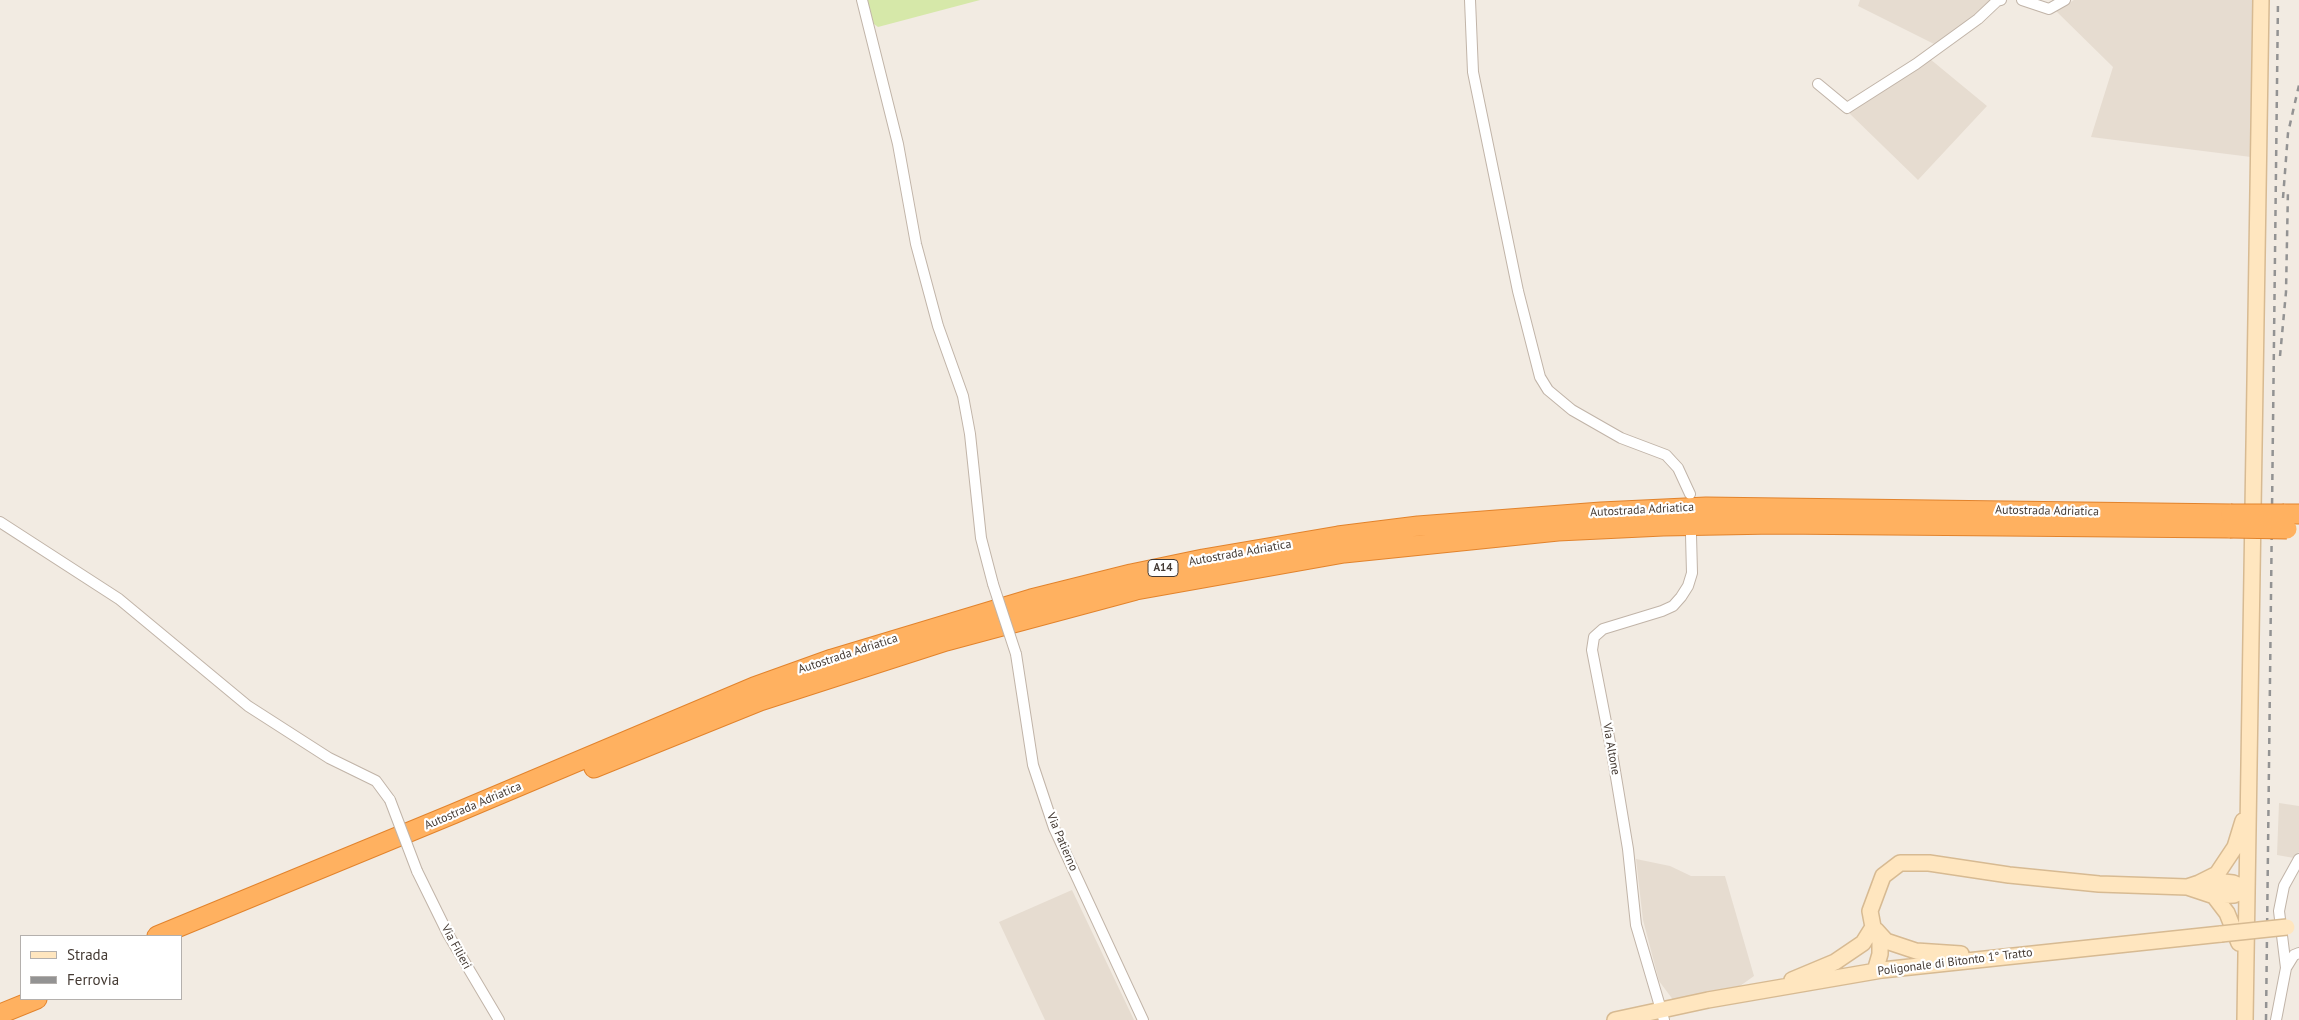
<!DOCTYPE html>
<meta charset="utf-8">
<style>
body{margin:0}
#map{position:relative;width:2299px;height:1020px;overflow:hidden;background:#f2ebe2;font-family:"PT Sans",sans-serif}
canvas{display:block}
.legend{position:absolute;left:20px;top:935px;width:162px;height:65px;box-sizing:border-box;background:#fff;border:1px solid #b4b0ad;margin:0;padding:6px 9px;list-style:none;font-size:15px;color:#443a33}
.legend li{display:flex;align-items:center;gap:10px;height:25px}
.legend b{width:25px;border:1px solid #b4b0ad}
</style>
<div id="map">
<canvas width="2299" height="1020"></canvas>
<ul class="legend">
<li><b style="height:6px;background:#ffe6bf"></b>Strada</li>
<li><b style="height:6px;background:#939393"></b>Ferrovia</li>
</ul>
</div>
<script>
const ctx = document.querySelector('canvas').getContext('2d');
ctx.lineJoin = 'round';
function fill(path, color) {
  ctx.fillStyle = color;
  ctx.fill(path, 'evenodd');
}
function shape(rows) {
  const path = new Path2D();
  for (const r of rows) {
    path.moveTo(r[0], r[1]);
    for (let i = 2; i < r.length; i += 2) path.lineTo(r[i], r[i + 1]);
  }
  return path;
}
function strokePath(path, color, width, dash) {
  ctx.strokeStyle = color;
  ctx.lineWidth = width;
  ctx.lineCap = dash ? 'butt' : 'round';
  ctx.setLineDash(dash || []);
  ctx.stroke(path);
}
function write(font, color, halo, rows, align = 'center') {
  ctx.font = font + ' "PT Sans",sans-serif';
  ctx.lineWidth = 4.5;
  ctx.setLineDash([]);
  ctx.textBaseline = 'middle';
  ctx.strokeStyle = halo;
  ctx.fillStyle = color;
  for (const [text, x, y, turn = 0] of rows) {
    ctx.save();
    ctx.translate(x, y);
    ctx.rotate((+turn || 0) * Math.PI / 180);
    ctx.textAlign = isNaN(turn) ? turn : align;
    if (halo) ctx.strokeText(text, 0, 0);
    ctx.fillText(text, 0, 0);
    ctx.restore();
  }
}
fill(shape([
 [1860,0,1993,0,1930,59,1987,106,1918,180,1848,112,1934,44,1858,6],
 [2074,0,2253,0,2251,157,2091,137,2113,67,2056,11],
 [2279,803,2299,806,2299,852,2294,858,2277,855],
 [1636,859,1670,866,1691,876,1725,876,1754,976,1740,986,1674,1001,1659,981,1643,920],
 [1072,890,1134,1020,1045,1020,999,922]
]), '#e6dcd0');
fill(shape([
 [866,0,980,0,878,27,870,21]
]), '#d6e8a9');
const street = shape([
 [862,0,898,144,916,244,938,326,963,396,970,434,981,538,993,584],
 [1470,0,1473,72,1518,291,1540,377,1548,390,1572,410,1621,438,1666,455,1678,468,1690,494],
 [2022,0,2049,9,2065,0],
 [1818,84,1847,108,1916,64,1978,19,1997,1,2001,0],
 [0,522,119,599,248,706,329,758,376,781,390,800],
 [1016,654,1033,765,1054,828,1143,1020],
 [417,871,448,934,499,1020],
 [2286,968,2279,911,2284,886,2299,859],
 [1664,1020,1636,925,1628,849,1612,753,1592,650,1594,637,1603,629,1662,611,1673,606,1681,597,1688,586,1692,573,1691,535],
 [2276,1020,2286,968,2294,955,2299,953]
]);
const secondary = shape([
 [2205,880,2233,883,2247,889],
 [2187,887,2199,883,2217,874,2235,847,2243,821],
 [2214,896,2227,913,2239,943],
 [1876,930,1886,941,1916,951,1961,954],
 [1875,971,1880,954,1880,941,1873,927,1870,911,1883,876,1900,863,1929,863,2009,875,2099,884,2187,887,2214,896,2234,895,2247,889],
 [1792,980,1835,962,1863,943,1873,927],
 [1615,1020,1708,1000,1882,970,2221,934],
 [2245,1020,2261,0]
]);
const highway = shape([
 [2284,514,2299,514],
 [594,768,760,701,946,641,1136,590,1344,553,1558,531,1663,526,1775,524,2230,528],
 [157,936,453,814,754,687,832,659,1031,599,1131,574,1203,559,1338,536,1418,526,1601,512,1706,507,2231,514],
 [0,1014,37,999]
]);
strokePath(street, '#c1b4a8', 12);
strokePath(secondary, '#d7ba92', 18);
strokePath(highway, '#e2832c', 21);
strokePath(street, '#fff', 10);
strokePath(secondary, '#ffe6bf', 15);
strokePath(highway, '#ffb160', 19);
strokePath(shape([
 [2283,198,2288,133,2299,85],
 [2280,356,2286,292,2288,189],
 [2266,1020,2278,0]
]), '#939393', 2.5, [6, 6]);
const streetBridge = shape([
 [993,584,1016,654],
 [390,800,417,871]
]);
const secondaryBridge = shape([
 [2221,934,2287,927]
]);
const highwayBridge = shape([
 [2231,514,2284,514],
 [2230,528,2287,529]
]);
strokePath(streetBridge, '#c1b4a8', 12, []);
strokePath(secondaryBridge, '#d7ba92', 18, []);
strokePath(highwayBridge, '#e2832c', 21, []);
strokePath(streetBridge, '#fff', 10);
strokePath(secondaryBridge, '#ffe6bf', 15);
strokePath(highwayBridge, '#ffb160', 19);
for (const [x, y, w] of [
 [1163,568,30]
]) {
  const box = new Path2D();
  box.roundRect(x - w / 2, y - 8.5, w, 17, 4);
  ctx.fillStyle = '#fff';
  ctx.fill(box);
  strokePath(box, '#443a33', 1);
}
write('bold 11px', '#443a33', null, [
 ["A14",1163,568]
]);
write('12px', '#443a33', '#fff', [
 ["Autostrada Adriatica",1642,510,-3],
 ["Autostrada Adriatica",2047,511,1],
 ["Autostrada Adriatica",1240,553,-10],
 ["Autostrada Adriatica",848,654,-18],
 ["Via Altone",1611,749,80],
 ["Autostrada Adriatica",473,806,-23],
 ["Via Patierno",1062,842,67],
 ["Via Filieri",456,947,61],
 ["Poligonale di Bitonto 1° Tratto",1955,962,-7]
]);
</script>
